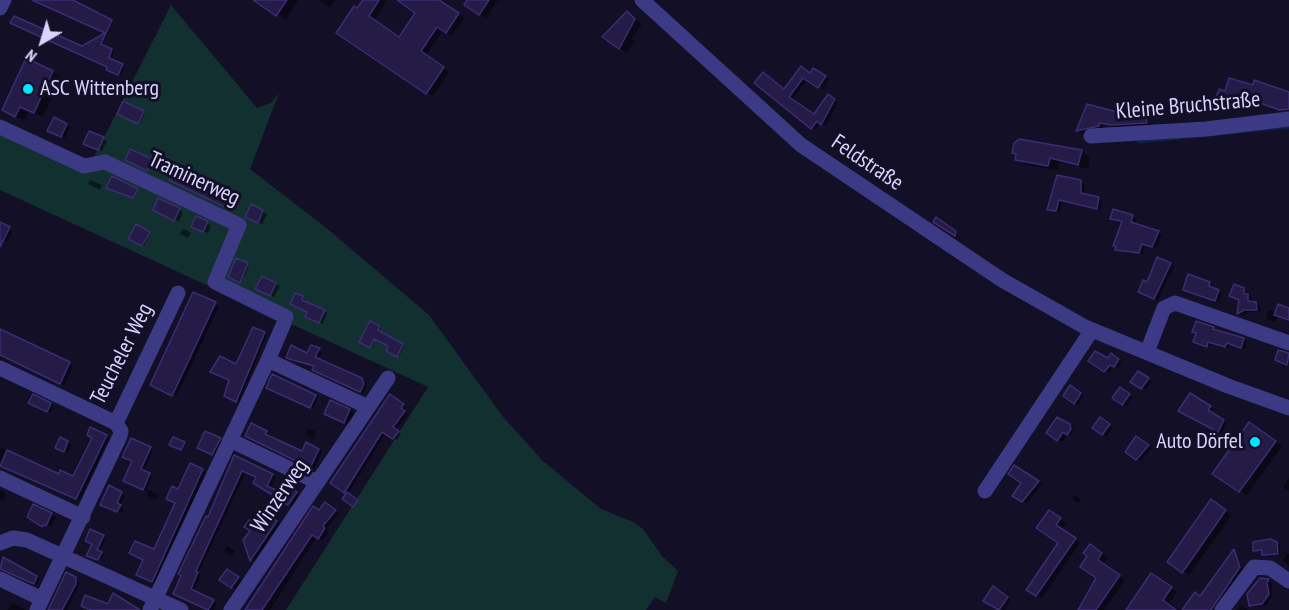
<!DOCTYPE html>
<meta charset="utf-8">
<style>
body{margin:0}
#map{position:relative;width:1289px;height:610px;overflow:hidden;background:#130f26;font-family:"PT Sans Narrow",sans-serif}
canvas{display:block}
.north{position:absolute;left:12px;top:12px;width:60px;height:60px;-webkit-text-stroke:4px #130f26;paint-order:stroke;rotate:218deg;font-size:16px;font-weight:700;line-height:24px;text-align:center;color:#d9d4ff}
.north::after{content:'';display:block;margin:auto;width:21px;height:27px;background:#d9d4ff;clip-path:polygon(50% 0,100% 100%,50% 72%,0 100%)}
</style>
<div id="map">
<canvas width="1289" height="610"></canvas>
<div class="north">N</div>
</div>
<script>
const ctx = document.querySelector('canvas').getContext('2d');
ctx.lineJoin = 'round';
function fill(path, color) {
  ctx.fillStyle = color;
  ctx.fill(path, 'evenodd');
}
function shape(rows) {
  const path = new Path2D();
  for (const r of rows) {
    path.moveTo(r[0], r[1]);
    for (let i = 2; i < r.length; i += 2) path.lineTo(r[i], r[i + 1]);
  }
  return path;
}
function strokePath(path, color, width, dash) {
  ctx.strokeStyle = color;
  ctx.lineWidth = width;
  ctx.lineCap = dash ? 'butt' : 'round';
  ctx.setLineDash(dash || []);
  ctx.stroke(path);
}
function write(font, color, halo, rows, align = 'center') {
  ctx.font = font + ' "PT Sans Narrow",sans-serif';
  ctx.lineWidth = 6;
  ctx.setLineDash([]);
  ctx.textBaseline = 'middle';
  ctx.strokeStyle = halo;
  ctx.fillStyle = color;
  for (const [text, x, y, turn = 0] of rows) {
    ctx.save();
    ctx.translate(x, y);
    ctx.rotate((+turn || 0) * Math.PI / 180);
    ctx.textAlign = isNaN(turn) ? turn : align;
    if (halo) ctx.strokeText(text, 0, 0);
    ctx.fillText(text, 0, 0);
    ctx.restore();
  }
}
fill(shape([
 [171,5,257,108,271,103,279,93,250,169,330,231,429,315,504,418,543,461,601,509,633,522,643,529,662,556,678,571,666,603,655,597,646,610,286,610,428,387,0,190,0,132,87,171]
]), '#12302f');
fill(shape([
 [36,0,65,0,113,22,102,46,114,52,111,61,125,67,121,75,111,71,82,48,108,33],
 [256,0,299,0,286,19],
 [318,0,335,0,330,7],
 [365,0,387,0,374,21,400,38,418,12,399,0,438,0,464,18,452,35,443,30,426,55,449,72,433,96,338,33],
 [469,0,498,0,486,18,466,4],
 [628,13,642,24,631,39,635,41,627,53,604,37],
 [801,68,811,74,814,70,829,79,823,89,808,79,792,100,815,116,828,96,838,102,826,126,821,123,815,130,756,83,785,91],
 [52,72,61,77,43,117,29,111,24,120,12,115],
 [1226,93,1289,93,1289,110,1240,98,1239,101,1233,100,1232,103,1222,100],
 [124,103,145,113,140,123,119,113],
 [1088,106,1121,114,1127,118,1126,121,1145,119,1152,126,1118,128,1105,125,1104,129,1083,134,1078,131],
 [55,119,70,127,65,138,49,130],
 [103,139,107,141,102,151,89,145],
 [1081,152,1090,157,1088,169,1060,162,1058,170,1026,165,1017,160],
 [176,171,237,201,233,209,171,180],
 [1058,177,1085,184,1084,195,1102,200,1100,210,1063,201,1060,212,1049,210],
 [90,180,102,185,100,190,88,184],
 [159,200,183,212,179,222,155,209],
 [251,206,267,214,262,224,251,219],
 [1132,216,1136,219,1135,225,1162,234,1157,248,1146,245,1143,254,1132,251,1131,254,1116,249,1123,222,1112,218],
 [197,218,211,225,208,233,193,226],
 [0,224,13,231,7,242,0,238],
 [136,226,150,234,144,246,130,239],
 [183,229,191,233,188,238,180,234],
 [237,260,249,266,241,283,229,277],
 [1170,264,1174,266,1158,300,1144,294,1148,284],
 [262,278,280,286,274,297,257,288],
 [1209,283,1213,285,1212,289,1222,293,1219,302,1188,291],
 [1243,289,1252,298,1252,303,1260,305,1260,311,1248,312,1244,316,1240,314],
 [194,294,219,306,177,396,155,387],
 [296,295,305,299,304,302,327,313,323,324,307,316,309,311],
 [1289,309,1289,320,1278,316,1276,322,1266,319,1268,310,1277,313],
 [370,323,381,328,379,332,404,346,399,356,388,351,390,346,376,339,372,347,361,342],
 [1213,328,1216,332,1247,341,1245,349,1231,344,1229,348,1212,343,1210,347,1198,343],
 [254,329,267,335,239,402,226,396],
 [0,330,73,366,65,385,0,354],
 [312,347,322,352,318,360,365,381,367,386,363,393,317,371,308,355],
 [1111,355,1122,362,1118,368,1114,366,1109,373,1090,360,1108,360],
 [1139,373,1152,381,1146,390,1133,382],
 [273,376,318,398,313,408,271,389],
 [1071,387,1084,396,1078,405,1065,396],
 [1120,389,1133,397,1127,406,1114,398],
 [1190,395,1214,409,1211,414,1227,423,1222,433,1180,411],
 [33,396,54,407,51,413,30,402],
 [390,396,406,407,404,411,408,414,396,430,401,434,397,440,386,433,348,494,358,501,355,506,344,499,347,493,332,483],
 [349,410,355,414,350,425,332,417],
 [1058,419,1073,428,1071,436,1068,434,1062,442,1048,433],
 [1100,419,1113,428,1107,436,1094,428],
 [252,425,303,453,307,444,322,452,314,469,250,438],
 [1256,428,1282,446,1247,495,1214,473],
 [91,429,109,438,80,500,0,464,0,447,59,476,74,478,94,438],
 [308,429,316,432,314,438,306,434],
 [60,439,72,445,68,453,57,448],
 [220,439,224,441,217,456,203,450],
 [132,440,153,450,143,472,152,476,147,489,159,495,156,500,147,495,148,492,125,480,134,461],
 [1140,440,1152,448,1141,461,1127,452],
 [235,457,276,477,270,489,282,494,286,487,299,495,292,506,255,483,258,477,246,472,198,574,201,575,193,592,217,603,214,610,210,610,178,595],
 [191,465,206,472,156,583,138,574,154,551],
 [1015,467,1042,484,1027,503,1014,495,1023,483],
 [1289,478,1289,491,1283,487],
 [110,487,125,495,120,506,124,508,122,513,106,506],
 [0,490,7,494,3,501,0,500],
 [1074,495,1081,499,1078,503,1072,499],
 [1217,505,1232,515,1189,575,1183,571],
 [34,506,56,517,51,527,47,525,46,528,29,517],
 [329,506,339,513,326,530,329,532,323,540,317,536,270,610,246,610,319,512],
 [265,515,280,524,254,562,244,541],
 [1055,515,1066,523,1061,530,1080,543,1042,598,1036,595,1060,543,1038,528],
 [91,531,106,538,99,552,104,555,101,560,91,557,94,543],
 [1276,543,1280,545,1280,555,1267,556,1263,552,1255,550],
 [227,546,235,551,232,556,224,550],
 [1096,550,1108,557,1103,565,1125,580,1104,610,1079,610,1098,578],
 [1234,551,1243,569,1214,610,1184,610,1201,598],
 [1287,553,1289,554,1289,567,1283,560],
 [3,559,40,579,37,585,9,571,0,570],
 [228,571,242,580,236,589,221,580],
 [71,575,80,583,67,610,50,610],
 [1158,579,1177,592,1168,605,1175,610,1127,610],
 [1261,579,1272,583,1272,596,1266,606,1254,607,1251,605],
 [993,588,1011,600,1004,610,998,610,985,601],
 [11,603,23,608,25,610,8,610],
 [1241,605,1244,607,1248,610,1237,610]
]), '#0007');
strokePath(shape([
 [1139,142,1289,127]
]), '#0c2248', 3);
const building = shape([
 [32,0,73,0,112,20,101,44,112,49,109,58,123,64,118,75,106,70,107,67,10,23,14,16,82,46,105,33,32,0],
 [253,0,287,0,276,16,253,0],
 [363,0,379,0,369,16,399,37,415,13,397,0,439,0,459,13,446,33,437,27,421,51,444,67,426,94,336,33,354,6,357,8,363,0],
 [467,0,489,0,479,15,464,5,467,0],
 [627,11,635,19,619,49,602,37,627,11],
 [26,58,53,71,34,113,20,107,15,117,2,110,26,58],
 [801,66,810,73,813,68,826,76,818,88,803,78,789,97,814,114,828,94,835,99,821,125,817,121,811,129,754,83,763,72,784,89,801,66],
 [1229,78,1253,85,1254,80,1289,92,1289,109,1280,110,1242,97,1235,96,1234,100,1229,98,1227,102,1216,98,1219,89,1225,91,1229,78],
 [123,101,144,111,138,124,117,114,123,101],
 [1087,104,1121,113,1120,119,1146,118,1147,123,1111,125,1099,123,1099,126,1076,131,1087,104],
 [54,117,67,124,61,137,47,131,54,117],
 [89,131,104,137,98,150,83,144,89,131],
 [1019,139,1082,150,1078,165,1050,158,1048,166,1015,160,1016,154,1012,153,1014,143,1019,139],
 [130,149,152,159,147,171,125,160,130,149],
 [175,169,235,197,229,209,169,180,175,169],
 [1057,175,1081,180,1081,193,1099,197,1097,209,1059,200,1056,211,1047,210,1057,175],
 [112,176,138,189,133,198,106,188,112,176],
 [158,198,180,208,174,221,153,210,158,198],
 [251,204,263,210,258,223,245,217,251,204],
 [1113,209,1133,215,1131,222,1159,231,1152,247,1142,244,1139,253,1115,250,1116,246,1113,246,1122,221,1110,219,1113,209],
 [196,216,208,221,203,232,191,227,196,216],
 [936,217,956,231,955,236,933,222,936,217],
 [0,222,10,227,0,247,0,222],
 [136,224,150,232,142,246,128,239,136,224],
 [1157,257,1171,263,1154,299,1138,292,1143,280,1147,282,1157,257],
 [236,258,248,263,240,283,228,277,236,258],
 [1188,274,1210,282,1209,286,1219,290,1215,301,1183,290,1188,274],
 [262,276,276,283,270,296,255,289,262,276],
 [1234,284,1244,288,1244,294,1248,294,1248,301,1256,302,1257,310,1244,310,1237,314,1239,300,1229,296,1234,284],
 [193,292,216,302,172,396,150,385,193,292],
 [295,293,303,296,302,300,325,310,319,323,305,317,307,312,290,304,295,293],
 [1278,304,1289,308,1289,320,1274,315,1278,304],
 [370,321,380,326,378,330,403,344,397,357,386,351,388,346,374,339,370,348,359,342,370,321],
 [1196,321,1214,327,1213,329,1244,338,1241,348,1227,343,1225,347,1208,342,1207,347,1193,342,1196,333,1192,332,1196,321],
 [253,327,265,332,236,402,224,396,229,380,210,372,220,356,236,364,253,327],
 [0,329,70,362,60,384,0,355,0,329],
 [291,345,307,353,311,345,320,348,315,357,362,378,364,384,360,392,312,370,314,366,286,358,291,345],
 [1278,350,1289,353,1287,365,1275,360,1278,350],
 [1095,351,1108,358,1111,353,1119,359,1114,367,1110,365,1104,372,1088,361,1095,351],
 [1138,371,1149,378,1141,389,1130,382,1138,371],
 [272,374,316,395,310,408,266,388,272,374],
 [1070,385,1081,393,1074,404,1063,396,1070,385],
 [1120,387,1130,394,1122,405,1112,398,1120,387],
 [1190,393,1211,406,1208,410,1224,420,1218,432,1178,411,1190,393],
 [33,394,51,403,47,412,28,403,33,394],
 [390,394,404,404,401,408,405,411,393,427,399,431,393,439,382,432,344,493,330,483,390,394],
 [330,400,350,409,344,423,324,414,330,400],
 [1057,417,1070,424,1071,429,1067,435,1063,432,1057,441,1046,433,1057,417],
 [1100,417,1110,424,1102,435,1092,428,1100,417],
 [1249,422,1276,441,1239,492,1212,474,1249,422],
 [251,423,267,431,265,434,302,451,306,442,319,449,310,468,245,436,251,423],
 [90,427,107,435,76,499,0,466,7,450,59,474,60,470,73,476,92,438,87,435,90,427],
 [205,431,221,438,212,455,197,448,205,431],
 [1136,436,1149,445,1136,460,1125,452,1136,436],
 [60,437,68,441,64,452,55,448,60,437],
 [173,437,185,442,181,450,169,445,173,437],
 [131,438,151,447,141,469,150,473,143,490,123,481,132,461,122,457,131,438],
 [234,455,273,474,267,486,281,492,286,485,297,492,288,505,253,483,256,477,242,471,196,571,198,572,191,589,214,600,208,610,173,594,181,576,178,574,206,516,208,517,234,455],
 [190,463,203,469,152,582,136,575,143,560,129,553,135,541,154,549,175,503,166,499,172,486,178,489,190,463],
 [1014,465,1039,481,1022,502,1012,496,1021,483,1008,474,1014,465],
 [109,485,122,492,117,503,121,505,117,512,100,505,109,485],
 [347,492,358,500,353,507,342,499,347,492],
 [1211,499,1226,510,1182,573,1167,562,1211,499],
 [325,502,336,510,323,526,325,528,318,539,312,535,262,610,245,610,313,506,319,510,325,502],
 [33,504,52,513,46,526,43,525,42,527,27,517,33,504],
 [1049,510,1061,518,1056,525,1076,538,1036,596,1026,590,1058,543,1036,528,1049,510],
 [264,513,277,521,250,561,243,540,250,531,244,527,249,520,256,525,264,513],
 [90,529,104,535,97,550,102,552,98,560,86,556,92,544,85,541,90,529],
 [1270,539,1277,542,1278,554,1262,555,1262,550,1253,551,1253,542,1270,539],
 [1090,544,1102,553,1098,560,1120,575,1096,610,1078,610,1096,578,1080,567,1087,556,1083,553,1090,544],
 [1234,549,1240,567,1211,610,1182,610,1195,592,1200,596,1234,549],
 [3,557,37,576,34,584,0,569,3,557],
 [227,569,239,577,231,588,219,580,227,569],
 [66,572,76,577,76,584,62,610,48,610,66,572],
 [1151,573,1172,587,1163,600,1176,610,1126,610,1151,573],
 [1260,578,1269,579,1267,583,1269,594,1262,604,1249,606,1247,594,1260,578],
 [993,586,1008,597,999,610,983,601,993,586],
 [113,593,140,610,91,610,81,606,85,595,108,604,113,593]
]);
fill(building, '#241b47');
strokePath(building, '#3b2d73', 1.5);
strokePath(shape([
 [642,0,801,145,1002,280,1085,327,1228,386,1289,408],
 [0,8,4,0],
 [0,127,84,166,105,162,239,225,215,282,286,317],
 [1091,136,1206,129,1289,119],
 [1147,352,1164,308,1175,303,1289,343],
 [268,360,284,323],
 [0,368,116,423],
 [116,423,178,293],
 [230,440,317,482],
 [0,478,83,517],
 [985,491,1092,330],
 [0,543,13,538,27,540,181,610],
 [0,579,42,599],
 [37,610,120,436,121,431,116,423],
 [150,610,268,360,368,407],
 [231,610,388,378],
 [1222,610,1254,567,1270,568,1289,581]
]), '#3d3a85', 15);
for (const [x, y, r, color] of [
 [28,89,6,"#00e5ff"],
 [1255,442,6,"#00e5ff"]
]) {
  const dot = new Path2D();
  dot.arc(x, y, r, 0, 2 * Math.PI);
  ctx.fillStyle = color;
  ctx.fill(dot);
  strokePath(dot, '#130f26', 2);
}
write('22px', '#d9d4ff', '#130f26', [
 ["ASC Wittenberg",40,89],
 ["Auto Dörfel",1243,442,"right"]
], 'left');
write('22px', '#d9d4ff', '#130f26', [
 ["Kleine Bruchstraße",1188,106,-5],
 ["Feldstraße",867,163,34],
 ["Traminerweg",194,179,25],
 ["Teucheler Weg",122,354,-63],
 ["Winzerweg",280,496,-56]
]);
</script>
